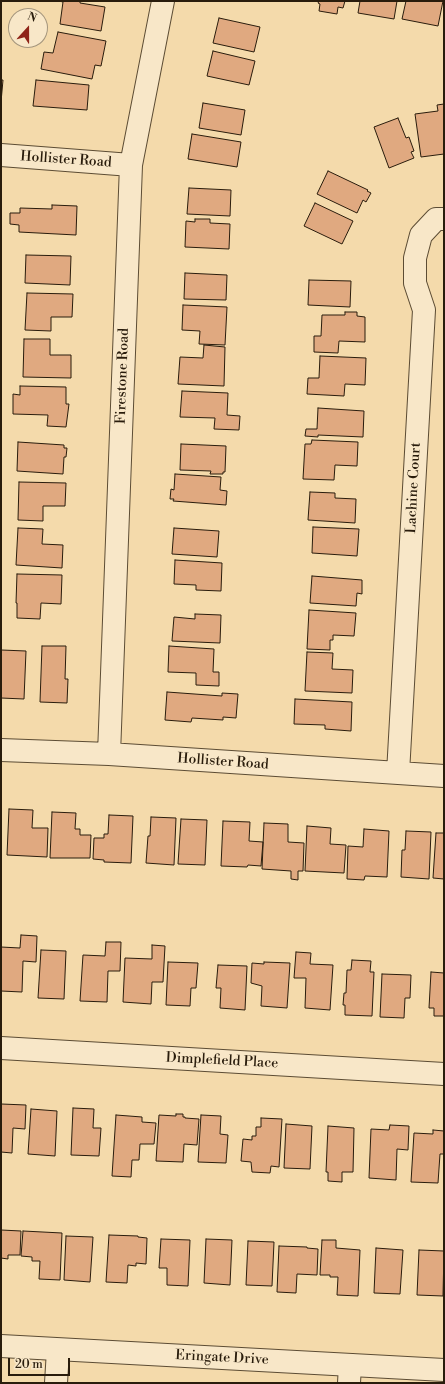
<!DOCTYPE html>
<style>
body{margin:0}
#map{position:relative;width:445px;height:1384px;overflow:hidden;background:#f4daab;font-family:"Libre Bodoni",serif}
canvas{display:block}
.frame{position:absolute;inset:0;border:2px solid #291c0c;pointer-events:none}
.north{position:absolute;left:8px;top:8px;width:40px;height:40px;box-sizing:border-box;background:#f8e7c8;border:1px solid #a5967d;border-radius:50%;rotate:21deg;font-size:11px;font-weight:700;line-height:16px;text-align:center;color:#291c0c}
.north::after{content:'';display:block;margin:auto;width:14px;height:18px;background:#8f2418;clip-path:polygon(50% 0,100% 100%,50% 72%,0 100%)}
.scale{position:absolute;left:8px;top:1358px;width:62px;height:18px;box-sizing:border-box;border:2px solid #291c0c;border-top:0;padding-left:5px;font-size:12px;line-height:14px;white-space:nowrap;color:#291c0c;-webkit-text-stroke:3px #f8e7c8;paint-order:stroke}
</style>
<div id="map">
<canvas width="445" height="1384"></canvas>
<div class="frame"></div>
<div class="north">N</div>
<div class="scale">20 m</div>
</div>
<script>
const ctx = document.querySelector('canvas').getContext('2d');
ctx.lineJoin = 'round';
function fill(path, color) {
  ctx.fillStyle = color;
  ctx.fill(path, 'evenodd');
}
function shape(rows) {
  const path = new Path2D();
  for (const r of rows) {
    path.moveTo(r[0], r[1]);
    for (let i = 2; i < r.length; i += 2) path.lineTo(r[i], r[i + 1]);
  }
  return path;
}
function strokePath(path, color, width, dash) {
  ctx.strokeStyle = color;
  ctx.lineWidth = width;
  ctx.lineCap = dash ? 'butt' : 'round';
  ctx.setLineDash(dash || []);
  ctx.stroke(path);
}
function write(font, color, halo, rows, align = 'center') {
  ctx.font = font + ' "Libre Bodoni",serif';
  ctx.lineWidth = 3;
  ctx.setLineDash([]);
  ctx.textBaseline = 'middle';
  ctx.strokeStyle = halo;
  ctx.fillStyle = color;
  for (const [text, x, y, turn = 0] of rows) {
    ctx.save();
    ctx.translate(x, y);
    ctx.rotate((+turn || 0) * Math.PI / 180);
    ctx.textAlign = isNaN(turn) ? turn : align;
    if (halo) ctx.strokeText(text, 0, 0);
    ctx.fillText(text, 0, 0);
    ctx.restore();
  }
}
const building = shape([
 [59,1,80,1,80,3,105,7,101,31,60,24,63,2,59,1],
 [319,1,345,1,343,8,338,7,337,14,319,11,320,4,318,3,319,1],
 [360,1,397,1,394,19,358,13,360,1],
 [406,1,443,1,438,26,402,19,406,1],
 [219,18,260,27,254,52,213,43,219,18],
 [58,32,106,41,101,66,95,65,92,79,41,69,44,52,53,53,58,32],
 [213,51,255,61,249,85,207,76,213,51],
 [1,80,3,80,1,102,1,80],
 [36,80,89,85,87,110,33,106,36,80],
 [203,103,245,110,241,135,199,128,203,103],
 [444,104,444,154,421,157,415,114,438,111,437,105,444,104],
 [398,118,406,138,409,137,414,151,411,152,414,158,389,168,374,127,398,118],
 [192,134,241,142,237,167,188,159,192,134],
 [328,171,368,190,367,191,371,193,366,202,363,200,357,213,317,194,328,171],
 [189,188,231,190,230,216,187,214,189,188],
 [315,203,353,221,342,244,304,226,315,203],
 [52,205,77,206,76,235,19,232,19,225,10,224,10,213,20,213,20,208,52,209,52,205],
 [195,219,210,219,210,223,230,224,229,249,185,247,186,221,195,222,195,219],
 [26,255,71,256,70,285,25,283,26,255],
 [185,273,227,275,226,300,184,299,185,273],
 [309,280,351,281,350,307,308,305,309,280],
 [27,293,73,294,72,317,51,317,51,331,25,330,27,293],
 [183,305,227,307,225,345,199,344,200,331,182,330,183,305],
 [345,312,357,312,357,316,365,317,365,342,339,341,338,353,314,352,314,336,321,336,322,315,345,315,345,312],
 [24,339,50,339,50,355,71,355,71,378,23,377,24,339],
 [204,345,225,347,224,386,178,384,180,357,203,358,204,345],
 [320,356,366,358,365,385,345,384,344,396,307,394,308,378,319,378,320,356],
 [20,386,66,387,66,404,69,404,66,427,47,426,48,415,13,414,13,394,20,395,20,386],
 [182,391,228,393,227,415,240,416,239,430,214,429,215,418,180,417,182,391],
 [318,408,364,411,363,437,318,435,318,437,305,436,306,429,317,429,318,408],
 [312,440,358,442,357,466,335,465,334,480,303,479,305,444,311,444,312,440],
 [18,442,64,445,64,448,67,448,66,457,64,457,63,474,17,471,18,442],
 [181,444,226,446,225,472,223,472,223,474,210,474,211,471,180,470,181,444],
 [175,474,221,477,220,490,227,491,226,505,173,501,174,499,170,499,171,489,174,490,175,474],
 [19,482,66,483,65,506,43,506,43,521,18,520,19,482],
 [310,492,335,493,335,498,356,499,355,523,308,520,310,492],
 [313,527,359,529,357,556,312,553,313,527],
 [18,528,43,529,42,544,63,545,62,568,16,565,18,528],
 [174,528,219,531,217,557,172,554,174,528],
 [175,560,222,563,221,591,196,590,196,585,174,584,175,560],
 [17,574,62,575,61,604,41,603,40,619,17,618,17,603,16,603,17,574],
 [312,576,362,580,362,594,357,593,356,606,310,603,312,576],
 [309,610,356,613,354,636,333,635,333,640,330,640,330,650,307,649,309,610],
 [195,614,221,615,220,643,172,641,174,617,195,619,195,614],
 [42,646,66,646,65,679,68,679,67,703,40,702,42,646],
 [169,646,214,649,213,672,219,672,219,686,196,685,196,673,168,672,169,646],
 [1,650,26,651,24,699,1,698,1,650],
 [307,652,333,653,332,669,353,670,352,693,305,691,307,652],
 [167,692,222,696,222,693,238,694,236,718,223,717,223,720,192,718,191,722,165,720,167,692],
 [295,699,352,702,351,731,325,729,325,725,294,724,295,699],
 [9,809,33,810,32,828,48,828,47,857,7,855,9,809],
 [52,812,76,813,75,829,80,829,80,835,91,835,90,858,50,858,52,812],
 [109,815,133,816,131,863,104,862,104,860,93,859,94,838,104,838,104,834,108,834,109,815],
 [151,817,176,818,174,865,146,863,148,836,150,836,151,817],
 [181,819,207,820,205,865,178,864,181,819],
 [223,821,250,822,249,841,263,842,261,866,248,865,247,867,221,866,223,821],
 [264,823,288,824,288,842,304,843,303,871,298,871,298,880,291,879,291,871,262,869,264,823],
 [307,826,331,828,330,844,346,845,344,873,305,871,307,826],
 [364,829,389,831,387,877,365,876,364,880,347,879,348,846,363,847,364,829],
 [406,831,431,832,429,879,401,877,402,850,405,850,406,831],
 [436,833,444,833,444,879,433,878,436,833],
 [21,935,37,936,36,962,23,961,22,992,1,991,1,947,20,948,21,935],
 [106,942,121,942,120,971,108,971,107,1002,80,1001,83,955,105,956,106,942],
 [152,945,165,946,163,982,152,982,151,1004,123,1002,125,958,152,959,152,945],
 [41,950,66,951,64,999,38,998,41,950],
 [296,952,311,953,310,964,333,965,330,1010,305,1008,306,978,294,978,296,952],
 [352,960,371,961,370,972,374,972,372,1016,345,1015,345,1005,343,1005,344,993,346,993,347,970,351,970,352,960],
 [168,962,198,963,196,988,191,988,190,1006,166,1005,168,962],
 [264,962,290,963,287,1008,261,1006,262,986,251,983,252,963,264,964,264,962],
 [218,965,247,966,245,1010,220,1008,221,988,216,988,218,965],
 [431,972,444,973,444,1016,434,1016,434,1008,429,1008,431,972],
 [382,974,411,975,410,998,405,998,404,1018,380,1017,382,974],
 [1,1104,26,1105,25,1129,13,1128,12,1153,1,1152,1,1104],
 [73,1108,94,1109,93,1128,101,1128,99,1156,71,1155,73,1108],
 [31,1109,57,1111,55,1156,28,1154,31,1109],
 [176,1114,183,1114,183,1117,185,1117,185,1118,199,1119,197,1145,184,1144,183,1162,156,1161,159,1115,176,1116,176,1114],
 [116,1115,142,1117,142,1122,156,1123,154,1144,140,1144,139,1160,132,1160,131,1177,112,1176,116,1115],
 [201,1115,221,1116,220,1134,228,1135,226,1163,198,1162,201,1115],
 [261,1118,282,1119,279,1167,271,1166,270,1173,252,1172,251,1162,241,1161,243,1139,252,1140,252,1136,256,1136,256,1127,261,1127,261,1118],
 [286,1124,312,1126,310,1169,284,1168,286,1124],
 [390,1125,409,1126,408,1150,397,1149,396,1180,369,1178,371,1129,389,1130,390,1125],
 [328,1126,354,1128,353,1172,342,1172,342,1182,328,1181,328,1172,326,1172,328,1126],
 [433,1130,444,1131,444,1154,440,1154,438,1183,411,1182,414,1133,433,1134,433,1130],
 [1,1230,21,1231,20,1255,8,1255,8,1259,1,1258,1,1230],
 [23,1231,62,1233,60,1280,39,1279,40,1261,32,1261,32,1257,21,1256,23,1231],
 [109,1235,138,1236,138,1237,147,1238,146,1264,136,1263,136,1266,128,1265,127,1283,106,1282,109,1235],
 [66,1236,93,1237,90,1282,64,1280,66,1236],
 [161,1239,190,1240,188,1286,167,1285,167,1268,159,1268,161,1239],
 [206,1239,232,1240,230,1285,204,1283,206,1239],
 [322,1240,336,1240,336,1248,360,1250,358,1296,337,1295,338,1277,330,1277,330,1275,320,1275,322,1240],
 [248,1241,274,1242,272,1286,246,1285,248,1241],
 [279,1246,307,1247,307,1248,318,1249,317,1275,297,1274,296,1293,277,1292,279,1246],
 [376,1248,403,1250,400,1294,374,1293,376,1248],
 [419,1250,444,1251,443,1296,417,1295,419,1250]
]);
fill(building, '#e0a980');
strokePath(building, '#291c0c', 1);
const minor = shape([
 [1,155,131,165],
 [1,750,109,754,444,776],
 [109,754,131,165,163,1],
 [398,773,424,310,415,283,415,258,421,235,436,219,444,219],
 [1,1048,444,1074],
 [56,1383,58,1350],
 [349,1383,350,1365]
]);
const tertiary = shape([
 [1,1346,444,1370]
]);
strokePath(minor, '#5c4c34', 24);
strokePath(tertiary, '#5c4c34', 24);
strokePath(minor, '#f8e7c8', 22);
strokePath(tertiary, '#f8e7c8', 22);
write('14px', '#291c0c', '#f8e7c8', [
 ["Hollister Road",66,160,4],
 ["Firestone Road",123,376,-88],
 ["Lachine Court",414,488,-87],
 ["Hollister Road",223,762,4],
 ["Dimplefield Place",222,1061,3],
 ["Eringate Drive",222,1358,3]
]);
</script>
